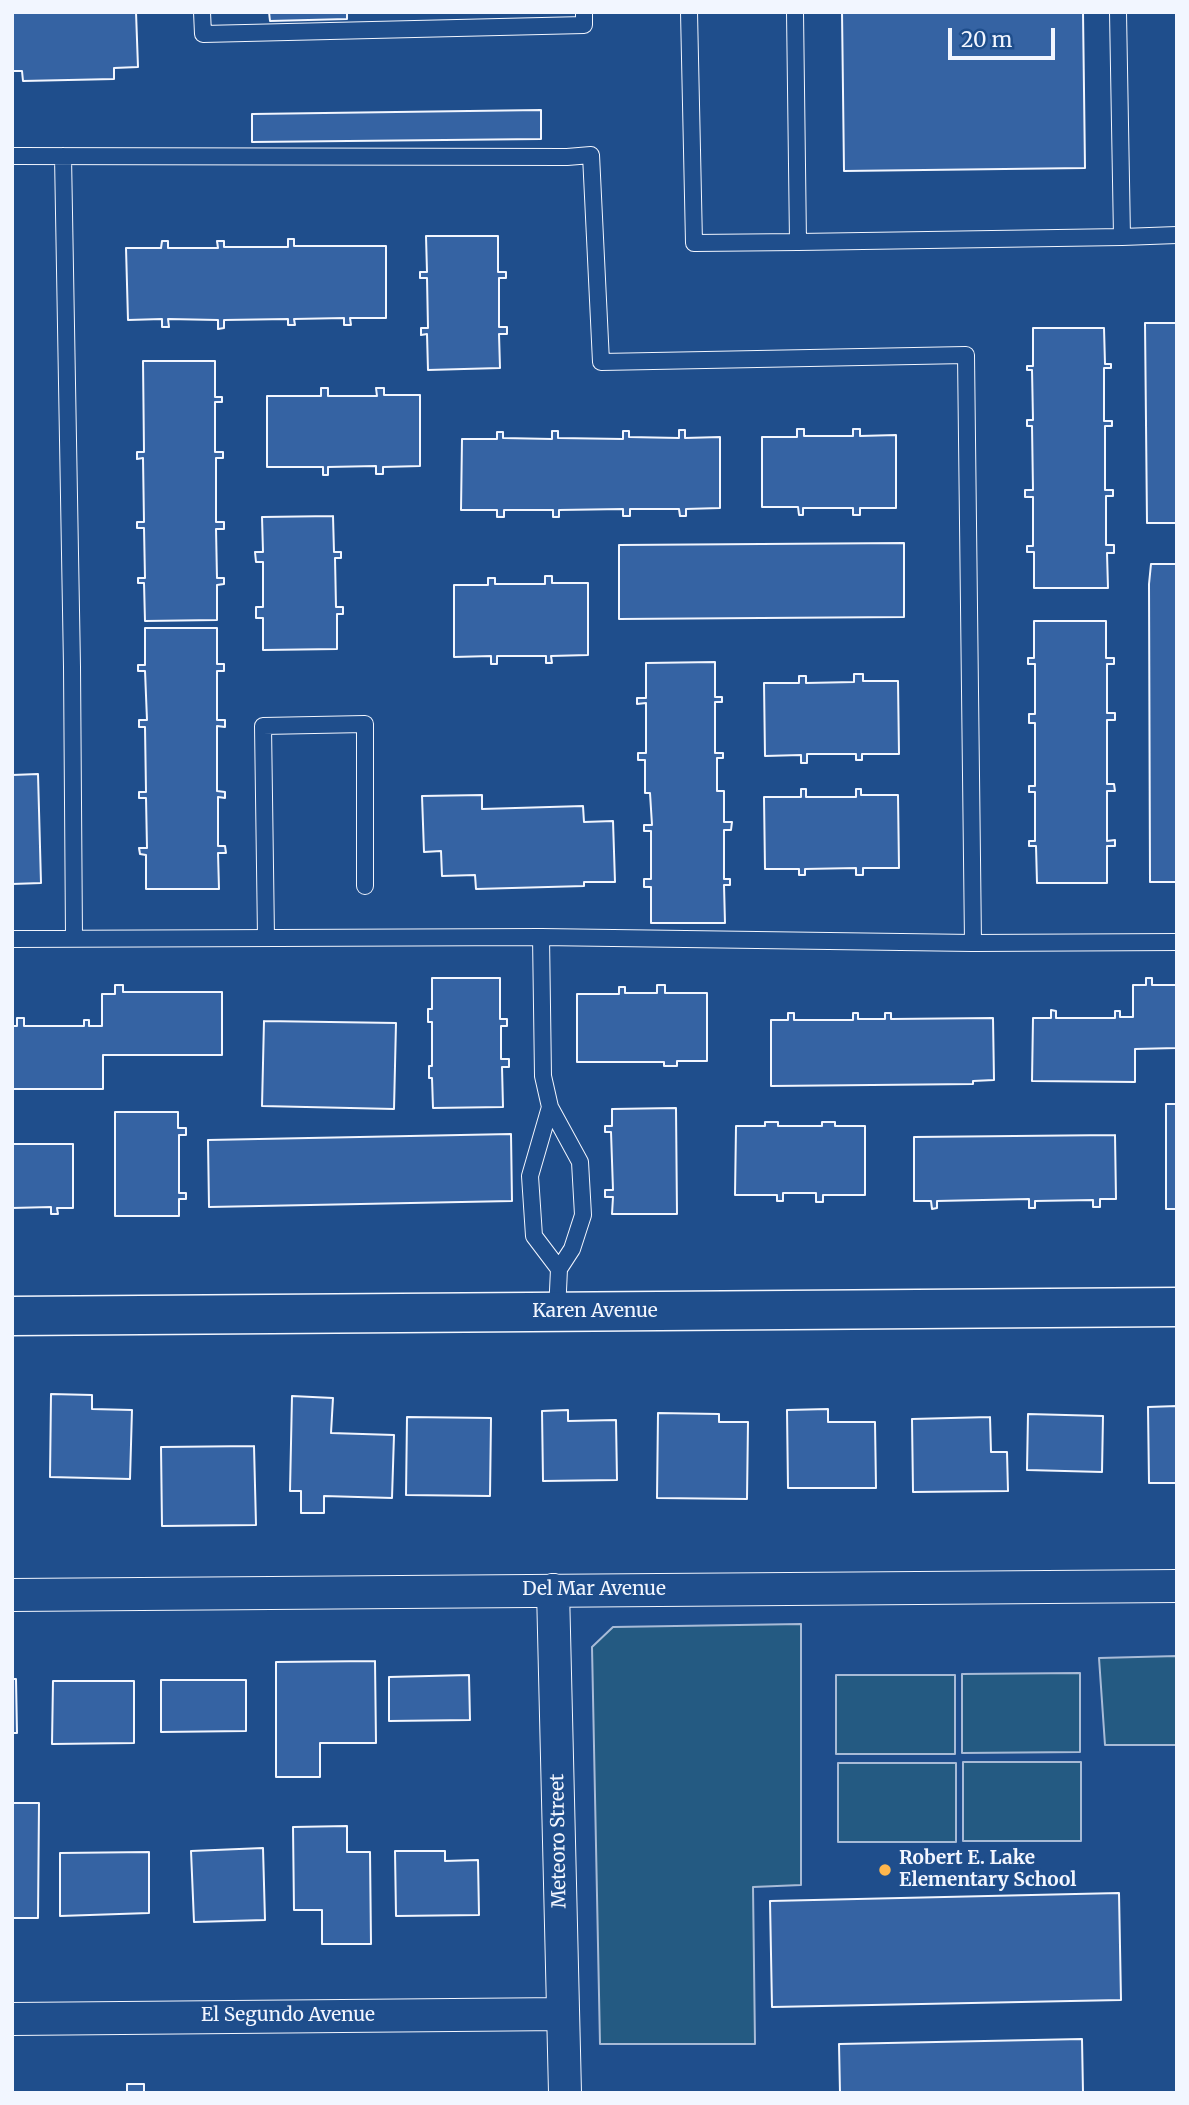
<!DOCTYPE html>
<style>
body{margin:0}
#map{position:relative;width:1189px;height:2105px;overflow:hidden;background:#1f4e8c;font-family:Merriweather,serif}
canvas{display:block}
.frame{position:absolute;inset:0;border:14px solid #f2f6ff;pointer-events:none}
.scale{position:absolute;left:948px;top:28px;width:107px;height:32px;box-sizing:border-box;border:4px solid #f2f6ff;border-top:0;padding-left:9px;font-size:21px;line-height:24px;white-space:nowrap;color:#f2f6ff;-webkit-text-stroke:5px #1f4e8c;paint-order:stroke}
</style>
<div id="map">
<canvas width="1189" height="2105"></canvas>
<div class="frame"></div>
<div class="scale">20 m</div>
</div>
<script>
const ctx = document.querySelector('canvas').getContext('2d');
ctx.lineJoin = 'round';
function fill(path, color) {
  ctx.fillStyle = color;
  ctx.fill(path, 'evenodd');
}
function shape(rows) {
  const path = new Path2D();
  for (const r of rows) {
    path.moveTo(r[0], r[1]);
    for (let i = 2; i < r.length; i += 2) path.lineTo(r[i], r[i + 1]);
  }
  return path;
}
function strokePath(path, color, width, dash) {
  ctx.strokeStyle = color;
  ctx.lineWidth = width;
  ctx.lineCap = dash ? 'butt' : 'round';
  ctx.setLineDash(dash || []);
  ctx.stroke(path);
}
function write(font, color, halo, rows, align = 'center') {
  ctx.font = font + ' Merriweather,serif';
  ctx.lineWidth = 5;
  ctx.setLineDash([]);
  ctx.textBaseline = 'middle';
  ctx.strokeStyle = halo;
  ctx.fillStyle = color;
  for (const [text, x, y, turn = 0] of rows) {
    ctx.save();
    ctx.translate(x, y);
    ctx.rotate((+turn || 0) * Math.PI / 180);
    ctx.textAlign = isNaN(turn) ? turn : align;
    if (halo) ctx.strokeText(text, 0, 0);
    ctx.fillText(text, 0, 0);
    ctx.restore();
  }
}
const green = shape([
 [801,1624,801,1885,753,1887,755,2044,600,2044,592,1647,613,1627,801,1624],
 [1177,1656,1177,1745,1105,1745,1099,1658,1177,1656],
 [1080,1673,1080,1752,962,1753,962,1674,1080,1673],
 [955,1675,955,1754,836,1754,836,1675,955,1675],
 [963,1762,1081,1762,1081,1841,963,1841,963,1762],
 [838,1763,956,1763,956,1842,838,1842,838,1763]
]);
fill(green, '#245a82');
strokePath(green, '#a8bbd7', 2);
const building = shape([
 [12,12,136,12,138,67,114,68,114,79,23,81,22,71,12,71,12,12],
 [269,12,347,12,347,19,270,21,269,12],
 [842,12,1083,12,1085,168,844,171,842,12],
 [541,110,541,139,252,142,252,114,541,110],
 [426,236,498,236,498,272,506,272,506,278,499,278,499,327,507,327,507,334,499,334,500,368,428,370,427,334,421,335,421,328,428,328,427,278,420,278,420,272,427,272,426,236],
 [288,239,294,239,294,246,386,246,386,318,350,318,351,325,344,325,344,318,294,319,295,325,288,325,288,319,224,320,224,328,218,329,218,320,168,319,169,327,162,327,162,319,128,320,126,248,161,248,162,241,168,241,168,248,218,248,217,241,224,241,224,247,288,247,288,239],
 [1145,323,1177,323,1177,523,1147,523,1145,323],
 [1033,328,1104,328,1105,364,1111,364,1111,368,1104,368,1104,421,1112,421,1112,426,1105,426,1105,490,1113,490,1113,496,1106,496,1106,545,1114,545,1114,553,1107,553,1108,588,1034,588,1034,552,1027,552,1027,546,1033,546,1033,497,1025,497,1025,490,1033,490,1032,426,1027,426,1027,420,1033,420,1032,370,1027,370,1027,366,1033,366,1033,328],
 [143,361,215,361,215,397,222,397,222,402,215,402,215,452,223,452,223,458,216,458,216,522,224,522,224,529,216,529,217,578,224,578,224,584,217,585,217,620,145,621,144,583,138,583,138,578,145,578,144,528,137,528,137,522,144,522,143,458,137,459,137,452,144,452,143,361],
 [321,388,328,388,328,396,377,396,376,388,384,388,384,395,420,395,420,466,383,467,383,474,376,474,376,466,328,467,328,475,323,475,323,467,267,467,267,396,321,396,321,388],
 [797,429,804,429,804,436,853,436,853,429,860,429,860,436,896,435,896,508,860,508,860,515,853,515,853,508,803,508,803,515,799,515,798,507,762,507,762,437,797,437,797,429],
 [679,430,685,430,685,438,720,437,720,508,686,509,686,516,680,516,679,509,630,509,630,516,623,516,623,509,559,510,559,517,553,517,553,510,504,510,504,517,497,517,497,510,461,510,462,439,497,439,497,432,503,432,503,438,552,439,552,431,558,431,558,438,623,439,623,431,629,431,629,437,679,438,679,430],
 [333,516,334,552,341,552,341,558,335,558,336,607,343,607,343,614,337,614,337,649,263,650,263,618,256,618,256,607,263,607,263,562,256,562,255,552,263,552,262,517,333,516],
 [904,543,904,617,619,619,619,545,904,543],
 [1151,564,1177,564,1177,882,1150,882,1149,584,1151,564],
 [545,576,552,576,552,583,588,583,588,655,551,656,552,663,546,663,546,656,497,656,497,664,491,664,491,656,454,657,454,585,488,585,488,578,495,578,495,584,545,584,545,576],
 [1034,621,1106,621,1106,658,1114,658,1114,664,1107,664,1107,713,1115,713,1115,720,1107,720,1107,784,1114,784,1115,791,1107,791,1107,841,1115,840,1115,846,1107,846,1107,883,1037,883,1036,846,1029,846,1029,841,1035,841,1035,792,1029,792,1029,786,1035,786,1035,723,1029,723,1029,714,1035,714,1035,664,1028,664,1028,658,1034,658,1034,621],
 [145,628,217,628,217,664,224,664,224,671,217,671,217,720,225,720,225,727,217,726,217,791,225,792,225,798,218,797,218,846,225,846,226,853,218,853,219,889,146,889,146,855,140,854,139,848,147,848,146,798,139,798,139,792,146,792,145,727,139,727,139,720,147,720,145,671,138,671,138,665,145,665,145,628],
 [715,662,715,697,722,697,722,702,715,702,715,753,723,753,723,758,717,758,717,791,724,791,724,822,732,822,731,830,724,830,724,879,730,879,730,885,724,885,725,923,651,923,651,887,644,887,644,879,651,879,651,831,644,831,644,825,652,825,650,793,645,793,645,760,638,760,638,753,646,753,646,703,637,704,637,698,646,698,646,663,715,662],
 [854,674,863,674,863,681,898,681,899,754,862,754,862,760,856,760,856,754,807,754,807,763,801,763,801,755,765,756,764,683,799,683,799,676,806,676,806,683,854,682,854,674],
 [38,774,41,883,12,884,12,775,38,774],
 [801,789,806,789,806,797,856,797,856,789,861,789,861,795,898,795,899,868,863,868,863,875,856,875,856,868,805,869,805,875,799,875,799,869,765,869,764,797,801,797,801,789],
 [482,795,482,809,583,806,584,822,613,821,615,882,584,882,584,886,476,889,475,875,442,876,441,851,424,852,422,796,482,795],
 [432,978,500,978,500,1019,507,1019,507,1026,501,1026,501,1059,509,1059,509,1067,502,1067,503,1107,433,1108,432,1078,429,1078,429,1066,432,1066,432,1022,428,1022,428,1009,432,1009,432,978],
 [1146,978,1152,978,1152,985,1177,985,1177,1048,1135,1049,1135,1082,1032,1081,1033,1018,1051,1018,1051,1010,1056,1011,1056,1018,1115,1018,1115,1011,1120,1011,1120,1017,1133,1017,1133,985,1146,985,1146,978],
 [115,985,123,985,123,992,222,992,222,1055,103,1055,103,1089,12,1089,12,1026,17,1026,17,1018,24,1018,24,1026,84,1026,84,1020,89,1020,89,1026,102,1026,102,994,115,994,115,985],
 [657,985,665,985,665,993,707,993,707,1061,677,1061,677,1066,664,1066,664,1062,577,1062,577,994,619,994,619,987,625,987,625,993,657,993,657,985],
 [788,1013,794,1013,794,1020,853,1020,853,1013,858,1013,858,1019,885,1019,885,1013,891,1013,891,1019,993,1018,994,1080,973,1081,973,1084,771,1086,771,1020,788,1020,788,1013],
 [264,1021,396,1023,394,1109,262,1106,264,1021],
 [1166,1104,1177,1104,1177,1209,1166,1209,1166,1104],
 [676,1108,677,1214,612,1214,613,1197,605,1197,605,1190,613,1190,611,1132,605,1132,605,1126,612,1126,612,1109,676,1108],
 [115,1112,178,1112,178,1128,186,1128,186,1135,179,1135,179,1193,186,1193,186,1199,179,1199,179,1216,115,1216,115,1112],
 [765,1122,778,1122,778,1126,822,1126,822,1122,835,1122,835,1126,865,1126,865,1195,823,1195,823,1202,816,1202,816,1193,783,1193,783,1201,777,1201,777,1195,735,1195,736,1126,765,1126,765,1122],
 [511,1134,512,1201,209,1207,208,1140,511,1134],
 [1115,1135,1116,1199,1100,1199,1100,1207,1093,1207,1093,1200,1035,1201,1035,1208,1029,1208,1029,1199,937,1201,937,1208,932,1209,931,1201,914,1201,914,1137,1115,1135],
 [12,1144,73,1144,73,1208,57,1208,58,1214,51,1214,51,1207,12,1208,12,1144],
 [51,1394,92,1395,92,1409,132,1410,130,1479,50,1477,51,1394],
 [292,1396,333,1398,331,1433,394,1435,392,1498,324,1496,324,1513,301,1513,301,1491,290,1491,292,1396],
 [1177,1406,1177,1483,1149,1483,1148,1407,1177,1406],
 [828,1409,828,1422,875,1422,876,1488,788,1488,787,1410,828,1409],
 [568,1410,568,1421,616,1420,617,1480,543,1481,542,1411,568,1410],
 [658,1413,719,1414,719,1422,748,1422,747,1499,657,1498,658,1413],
 [1028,1414,1103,1416,1102,1472,1027,1470,1028,1414],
 [407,1417,491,1418,490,1496,406,1495,407,1417],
 [990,1417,991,1452,1007,1452,1008,1491,913,1492,912,1419,990,1417],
 [254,1446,256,1525,162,1526,161,1447,254,1446],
 [375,1661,376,1743,320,1743,320,1777,276,1777,276,1662,375,1661],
 [469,1675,470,1720,389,1721,389,1677,469,1675],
 [12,1679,16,1679,17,1733,12,1733,12,1679],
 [161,1680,246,1680,246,1731,161,1732,161,1680],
 [53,1681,134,1681,134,1743,52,1744,53,1681],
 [12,1803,39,1803,38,1918,12,1918,12,1803],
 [347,1826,347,1852,370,1852,371,1944,322,1944,322,1910,294,1910,293,1827,347,1826],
 [263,1848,265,1920,194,1922,191,1851,263,1848],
 [395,1851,445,1851,445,1861,478,1860,479,1915,396,1916,395,1851],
 [149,1852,149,1913,60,1916,60,1853,149,1852],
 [1119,1893,1121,2000,772,2007,770,1901,1119,1893],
 [1082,2039,1083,2093,840,2093,839,2044,1082,2039],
 [127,2084,144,2084,144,2093,127,2093,127,2084]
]);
fill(building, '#3563a3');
strokePath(building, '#f2f6ff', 2);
const lane = shape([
 [202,12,203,34,584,25,584,12],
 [689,12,694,243,798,242,795,12],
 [1118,12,1122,237,1177,235],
 [12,156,567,157,591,155,601,362,966,355,973,943,541,937,12,939],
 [63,156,72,667,74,938],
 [798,242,1122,237],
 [266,937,263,726,365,724,365,886],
 [541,937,543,1076,550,1107,580,1162,583,1215,572,1249,559,1269,557,1312],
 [973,943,1177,942],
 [550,1107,530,1176,534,1236,559,1269]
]);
const street = shape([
 [553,1590,565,2093],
 [12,1595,1177,1586],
 [12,2019,563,2014]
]);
const secondary = shape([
 [12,1316,1177,1307]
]);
strokePath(lane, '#f2f6ff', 18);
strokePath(street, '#f2f6ff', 34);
strokePath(secondary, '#f2f6ff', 41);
strokePath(lane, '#1f4e8c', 16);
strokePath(street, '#1f4e8c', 32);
strokePath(secondary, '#1f4e8c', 38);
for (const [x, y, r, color] of [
 [885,1870,7,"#ffb74d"]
]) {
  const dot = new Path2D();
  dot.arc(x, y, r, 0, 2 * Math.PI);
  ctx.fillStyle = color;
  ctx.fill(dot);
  strokePath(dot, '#1f4e8c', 2.5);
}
write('19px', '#f2f6ff', '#1f4e8c', [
 ["Karen Avenue",595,1312],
 ["Del Mar Avenue",594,1590],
 ["Meteoro Street",559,1841,-91],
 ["El Segundo Avenue",288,2016]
]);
write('bold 19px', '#f2f6ff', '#1f4e8c', [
 ["Robert E. Lake",899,1859],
 ["Elementary School",899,1881]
], 'left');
</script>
